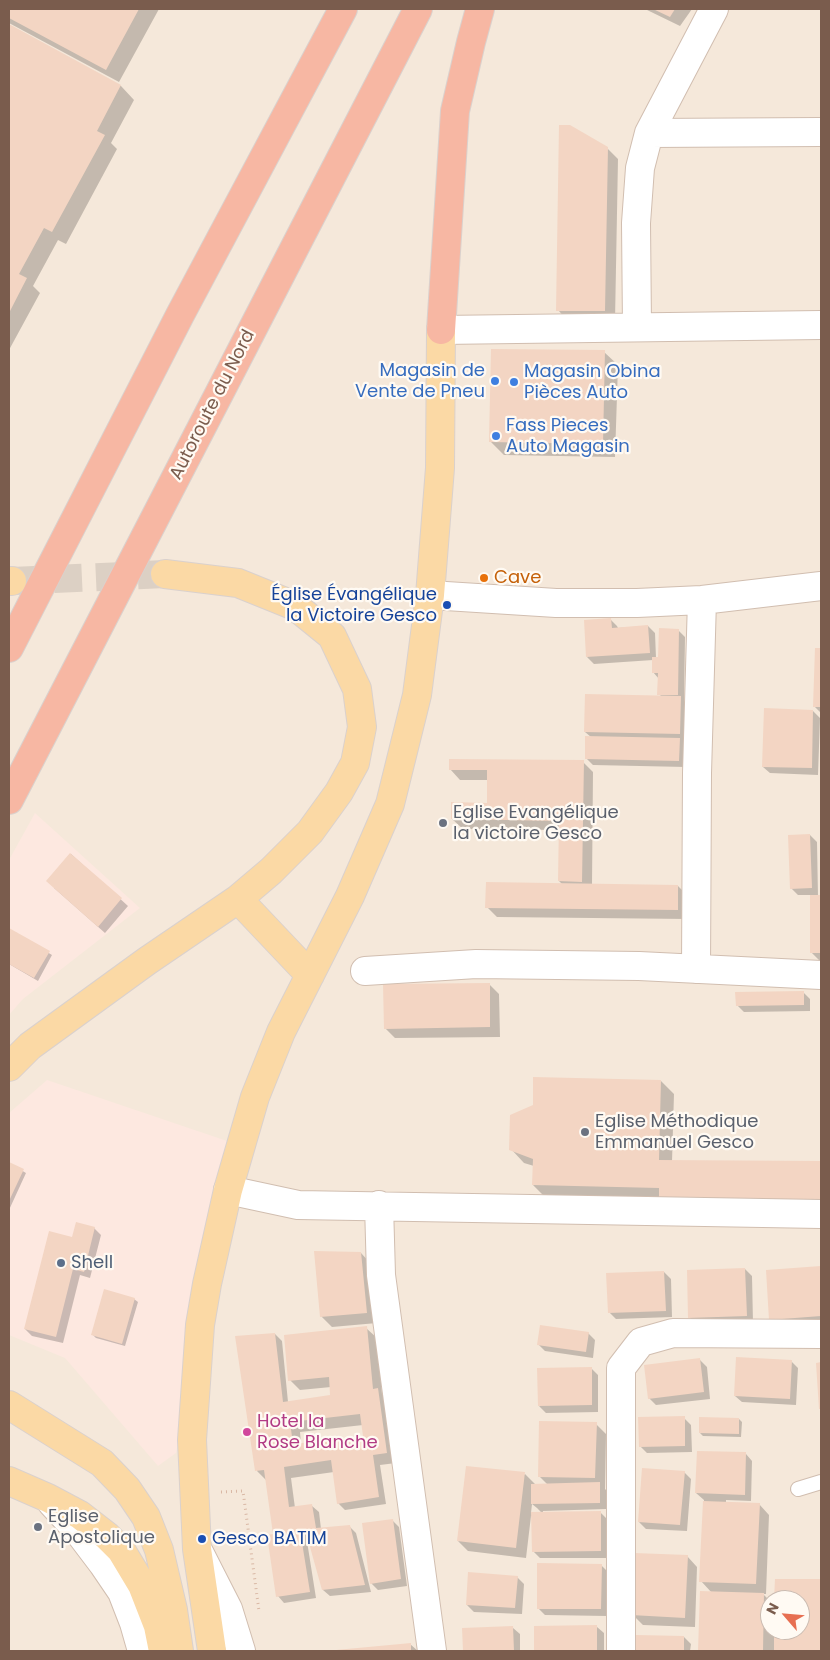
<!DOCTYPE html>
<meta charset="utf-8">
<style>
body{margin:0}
#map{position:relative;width:830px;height:1660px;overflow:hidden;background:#fdf6ec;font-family:Poppins,sans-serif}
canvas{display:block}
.frame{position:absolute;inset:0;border:10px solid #7a5c4d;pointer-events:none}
.north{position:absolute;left:760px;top:1590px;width:50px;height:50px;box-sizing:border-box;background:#fffaf3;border:1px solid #cabbb1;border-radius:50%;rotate:297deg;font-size:14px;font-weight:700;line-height:20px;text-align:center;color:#7a5c4d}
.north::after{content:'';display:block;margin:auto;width:18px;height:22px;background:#e76f51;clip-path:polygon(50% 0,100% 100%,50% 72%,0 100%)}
</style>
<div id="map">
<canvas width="830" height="1660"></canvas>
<div class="frame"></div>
<div class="north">N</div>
</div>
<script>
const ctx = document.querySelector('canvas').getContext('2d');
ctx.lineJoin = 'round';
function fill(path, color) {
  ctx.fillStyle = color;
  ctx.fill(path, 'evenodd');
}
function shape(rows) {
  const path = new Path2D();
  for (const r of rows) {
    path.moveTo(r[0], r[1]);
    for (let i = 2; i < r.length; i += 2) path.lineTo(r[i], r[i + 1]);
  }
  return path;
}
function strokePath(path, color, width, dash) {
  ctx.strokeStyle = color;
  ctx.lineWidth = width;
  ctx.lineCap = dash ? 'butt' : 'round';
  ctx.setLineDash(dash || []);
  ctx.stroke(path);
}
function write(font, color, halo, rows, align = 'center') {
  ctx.font = font + ' Poppins,sans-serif';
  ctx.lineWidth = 4.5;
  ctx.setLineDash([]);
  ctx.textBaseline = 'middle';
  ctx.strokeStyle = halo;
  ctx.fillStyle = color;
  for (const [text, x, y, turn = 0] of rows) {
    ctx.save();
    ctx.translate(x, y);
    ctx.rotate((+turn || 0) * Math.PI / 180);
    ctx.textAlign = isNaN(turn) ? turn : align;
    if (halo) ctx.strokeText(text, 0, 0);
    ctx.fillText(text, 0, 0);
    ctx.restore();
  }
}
fill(shape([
 [9,9,821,9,821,1651,9,1651],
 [770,1600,800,1600,800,1630,770,1630]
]), '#f5e8da');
fill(shape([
 [35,813,140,908,23,999,9,1015,9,860],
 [47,1080,227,1141,210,1218,182,1425,176,1453,158,1466,65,1358,9,1335,9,1113]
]), '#fde8e0');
fill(shape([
 [9,9,159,9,119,82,9,23],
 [645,9,692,9,680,26],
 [9,26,121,86,134,100,111,143,117,149,66,244,58,240,33,286,40,293,9,350],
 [607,148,618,159,615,321,568,321,558,310],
 [604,352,618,365,615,457,504,455,491,442],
 [611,620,617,626,618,628,648,626,655,633,656,658,660,658,678,630,685,637,684,701,691,708,690,744,684,744,686,746,686,767,593,765,586,758,591,737,585,732,662,697,659,694,659,679,653,672,653,660,594,664,587,657],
 [816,649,821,649,821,713,814,706],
 [813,711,820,718,818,775,770,773,763,767],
 [583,762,593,772,592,885,678,886,688,896,688,919,497,917,487,907,563,885,559,881,560,830,463,829,452,819,488,804,488,780,460,780,450,769],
 [810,835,817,842,818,897,821,897,821,962,811,952,811,895,798,895,791,888],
 [71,854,128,906,105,933,54,888],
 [9,929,52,955,38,981,9,964],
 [489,984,499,994,500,1037,395,1038,385,1028],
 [803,992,810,999,810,1011,744,1012,737,1005],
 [661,1081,674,1094,672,1162,821,1162,821,1212,546,1198,533,1185,534,1166,524,1163,511,1149],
 [9,1163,26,1173,9,1210],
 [94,1228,101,1235,90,1278,80,1275,63,1343,32,1336,25,1329,73,1238],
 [361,1253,371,1264,377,1323,332,1327,321,1316],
 [821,1267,821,1327,781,1329,770,1319,768,1271],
 [745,1269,752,1276,753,1323,696,1324,689,1317],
 [664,1272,671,1279,672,1317,616,1319,609,1312],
 [134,1299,138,1302,125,1346,96,1338,93,1335],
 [366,1328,377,1338,382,1394,388,1400,396,1463,380,1465,386,1504,345,1510,338,1503,334,1472,291,1478,295,1508,312,1506,319,1512,321,1529,349,1526,356,1533,371,1592,330,1596,323,1590,308,1535,306,1535,316,1598,284,1603,278,1596,274,1535,267,1481,257,1471,275,1334,282,1341,288,1402,332,1396,331,1387,300,1390,290,1380],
 [363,1425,364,1437,301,1444,300,1432],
 [588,1333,595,1340,593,1358,545,1351,538,1344],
 [700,1360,707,1367,710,1399,656,1405,649,1398],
 [791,1361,798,1368,796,1405,742,1402,735,1396],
 [591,1368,598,1375,598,1412,546,1413,539,1406],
 [684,1418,691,1425,692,1452,647,1453,640,1446],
 [739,1419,742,1422,741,1437,703,1436,700,1433],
 [596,1424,606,1434,605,1489,606,1490,606,1509,543,1511,543,1513,600,1512,607,1519,607,1558,540,1558,533,1551,533,1517,531,1516,526,1558,468,1551,458,1541,525,1474,536,1485,547,1484,539,1476],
 [532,1504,537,1508,542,1513,531,1513],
 [746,1454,752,1461,751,1501,726,1500,726,1503,759,1504,769,1515,766,1594,763,1594,770,1601,770,1630,800,1630,800,1600,776,1600,776,1580,821,1580,821,1651,699,1651,701,1593,712,1593,701,1581,704,1500,696,1493],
 [684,1472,691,1479,687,1531,646,1529,639,1522],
 [392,1520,399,1527,407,1586,378,1590,371,1583],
 [687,1556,697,1567,695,1627,643,1625,633,1615],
 [601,1565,608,1572,607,1616,545,1615,538,1608],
 [517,1577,524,1584,522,1614,474,1612,467,1605],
 [535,1627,597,1627,604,1633,604,1651,535,1651],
 [513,1628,520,1634,520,1651,464,1651,464,1629],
 [638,1636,684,1637,691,1644,690,1651,637,1651],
 [410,1644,418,1651,335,1651]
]), '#0003');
fill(shape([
 [9,9,139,9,106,70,9,18],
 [653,9,675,9,670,17],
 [9,24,121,85,97,131,105,135,52,232,44,228,19,274,27,278,9,313],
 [559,125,570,125,608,147,605,311,556,311],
 [491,349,605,350,603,444,489,442],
 [611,618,612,628,648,625,650,653,586,657,584,620],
 [659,628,679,629,678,695,657,695,658,673,652,673,652,657,658,657],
 [815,648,821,648,821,707,813,707],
 [585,694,681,696,680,734,584,732],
 [764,708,813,710,812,768,762,767],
 [585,736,680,738,679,761,585,759],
 [449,759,584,760,582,882,558,881,559,821,451,819,451,802,487,803,487,770,449,770],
 [810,834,812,888,790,889,788,835],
 [70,853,122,898,98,927,46,881],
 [486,882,678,885,678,910,485,908],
 [810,895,821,895,821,953,810,953],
 [9,928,50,951,34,978,9,964],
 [490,983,490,1027,384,1029,383,984],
 [804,991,804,1005,736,1006,735,992],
 [533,1077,661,1080,659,1160,821,1161,821,1200,659,1199,659,1188,532,1185,533,1159,509,1150,510,1115,533,1105],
 [9,1162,24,1169,9,1201],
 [76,1222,95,1227,84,1272,73,1269,56,1337,24,1329,49,1231,72,1237],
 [314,1251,361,1252,367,1313,320,1317],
 [821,1266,821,1316,769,1320,766,1270],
 [745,1268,747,1316,688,1318,687,1270],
 [664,1271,666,1311,608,1313,606,1273],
 [104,1289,135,1298,122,1344,91,1335],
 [540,1325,589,1332,586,1352,537,1345],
 [367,1326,373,1389,378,1388,387,1453,373,1455,379,1497,337,1504,331,1460,284,1467,289,1507,312,1504,316,1528,350,1525,365,1585,322,1590,305,1529,300,1530,310,1592,276,1597,267,1535,273,1534,264,1470,255,1471,235,1336,275,1333,283,1402,330,1395,329,1377,288,1381,284,1335],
 [360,1414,363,1436,293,1444,290,1422],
 [736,1357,792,1360,790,1399,734,1396],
 [700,1358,704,1392,648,1399,644,1365],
 [821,1362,821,1409,819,1409,816,1363],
 [592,1367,592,1405,538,1406,537,1368],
 [685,1416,685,1446,639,1447,638,1417],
 [699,1417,739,1418,739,1434,699,1433],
 [539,1421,597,1422,595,1478,538,1477],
 [697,1451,746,1452,745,1495,695,1493],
 [466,1466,525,1472,516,1548,457,1541],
 [642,1468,685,1471,680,1525,638,1522],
 [600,1482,600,1503,531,1504,531,1484],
 [703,1501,760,1503,756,1584,699,1582],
 [601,1511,601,1551,532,1552,531,1512],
 [393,1519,401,1579,370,1584,362,1523],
 [634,1553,688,1555,685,1618,631,1615],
 [537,1563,602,1564,601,1609,537,1609],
 [468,1572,518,1576,515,1608,466,1605],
 [775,1579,821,1579,821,1651,774,1651,774,1630,800,1630,800,1600,774,1600],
 [700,1591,764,1593,763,1651,698,1651],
 [597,1625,597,1651,534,1651,534,1626],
 [513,1626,514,1651,463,1651,462,1628],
 [636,1635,684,1636,684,1651,636,1651],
 [411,1643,411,1651,336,1651,336,1650]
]), '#f3d5c3');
strokePath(shape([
 [12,581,165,574]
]), '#dcd0c4', 28, [28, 14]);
const service = shape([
 [798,1489,821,1482]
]);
const minor = shape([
 [649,133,821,132],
 [637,327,636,223,640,168,649,133,714,9],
 [441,330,821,325],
 [430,595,556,603,637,603,702,600,821,586],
 [696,969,697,773,702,600],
 [365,971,476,964,639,966,821,975],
 [228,1190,298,1205,821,1214],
 [379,1205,381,1275,432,1651],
 [52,1503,78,1531,103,1564,122,1592,134,1623,142,1651],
 [200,1554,228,1609,241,1651],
 [621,1651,621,1368,641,1342,673,1333,821,1334]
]);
const primary = shape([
 [9,581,12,581],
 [238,899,310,975],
 [9,1067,30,1046,147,961,238,899,271,871,310,832,339,792,355,763,362,727,357,689,332,636,295,606,238,583,165,574],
 [9,1405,102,1463,127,1489,146,1517,159,1550,173,1610,179,1651],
 [9,1481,48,1498,80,1515,107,1536,121,1550,142,1585,158,1626,163,1651],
 [212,1651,197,1549,192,1440,200,1325,207,1284,228,1190,255,1097,281,1032,350,896,390,804,417,695,430,595,440,468,441,330]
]);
const motorway = shape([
 [441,330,455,111,471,42,480,9],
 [9,648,180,315,343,9],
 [9,800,418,9]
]);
strokePath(service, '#d1beb0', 16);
strokePath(minor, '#d1beb0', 30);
strokePath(primary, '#dad1cd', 30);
strokePath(motorway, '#dad1cd', 30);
strokePath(shape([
 [221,1492,243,1491,259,1611]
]), '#d9b8a5', 3, [1, 4]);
strokePath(service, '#fff', 14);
strokePath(minor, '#fff', 28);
strokePath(primary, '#fbd9a5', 28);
strokePath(motorway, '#f7b7a3', 28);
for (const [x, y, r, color] of [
 [495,381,5,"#3f7fe0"],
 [514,382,5,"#3f7fe0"],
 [496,436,5,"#3f7fe0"],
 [484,578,5,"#e8710a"],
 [447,605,5,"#1a4fb4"],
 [443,823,5,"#6b7280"],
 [585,1132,5,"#6b7280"],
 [61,1263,5,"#5c6f8a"],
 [247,1432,5,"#d1479c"],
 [38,1527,5,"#6b7280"],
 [202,1539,5,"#1a4fb4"]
]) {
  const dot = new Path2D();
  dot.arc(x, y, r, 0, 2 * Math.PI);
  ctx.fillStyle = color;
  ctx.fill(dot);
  strokePath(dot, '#fffaf3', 2);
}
write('18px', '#366cbe', '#fffaf3', [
 ["Magasin de",485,371,"right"],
 ["Vente de Pneu",485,392,"right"],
 ["Magasin Obina",524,372],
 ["Pièces Auto",524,393],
 ["Fass Pieces",506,426],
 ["Auto Magasin",506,447]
], 'left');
write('18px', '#7a5c4d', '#fffaf3', [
 ["Autoroute du Nord",213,405,-63]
]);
write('18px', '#c56008', '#fffaf3', [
 ["Cave",494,578]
], 'left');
write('18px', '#164399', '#fffaf3', [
 ["Église Évangélique",437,595],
 ["la Victoire Gesco",437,616],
 ["Gesco BATIM",212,1539,"left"]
], 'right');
write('18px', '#5b616d', '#fffaf3', [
 ["Eglise Evangélique",453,813],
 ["la victoire Gesco",453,834],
 ["Eglise Méthodique",595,1122],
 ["Emmanuel Gesco",595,1143],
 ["Eglise",48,1517],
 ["Apostolique",48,1538]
], 'left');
write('18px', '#4e5e75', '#fffaf3', [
 ["Shell",71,1263]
], 'left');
write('18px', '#b23c85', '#fffaf3', [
 ["Hotel la",257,1422],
 ["Rose Blanche",257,1443]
], 'left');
</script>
